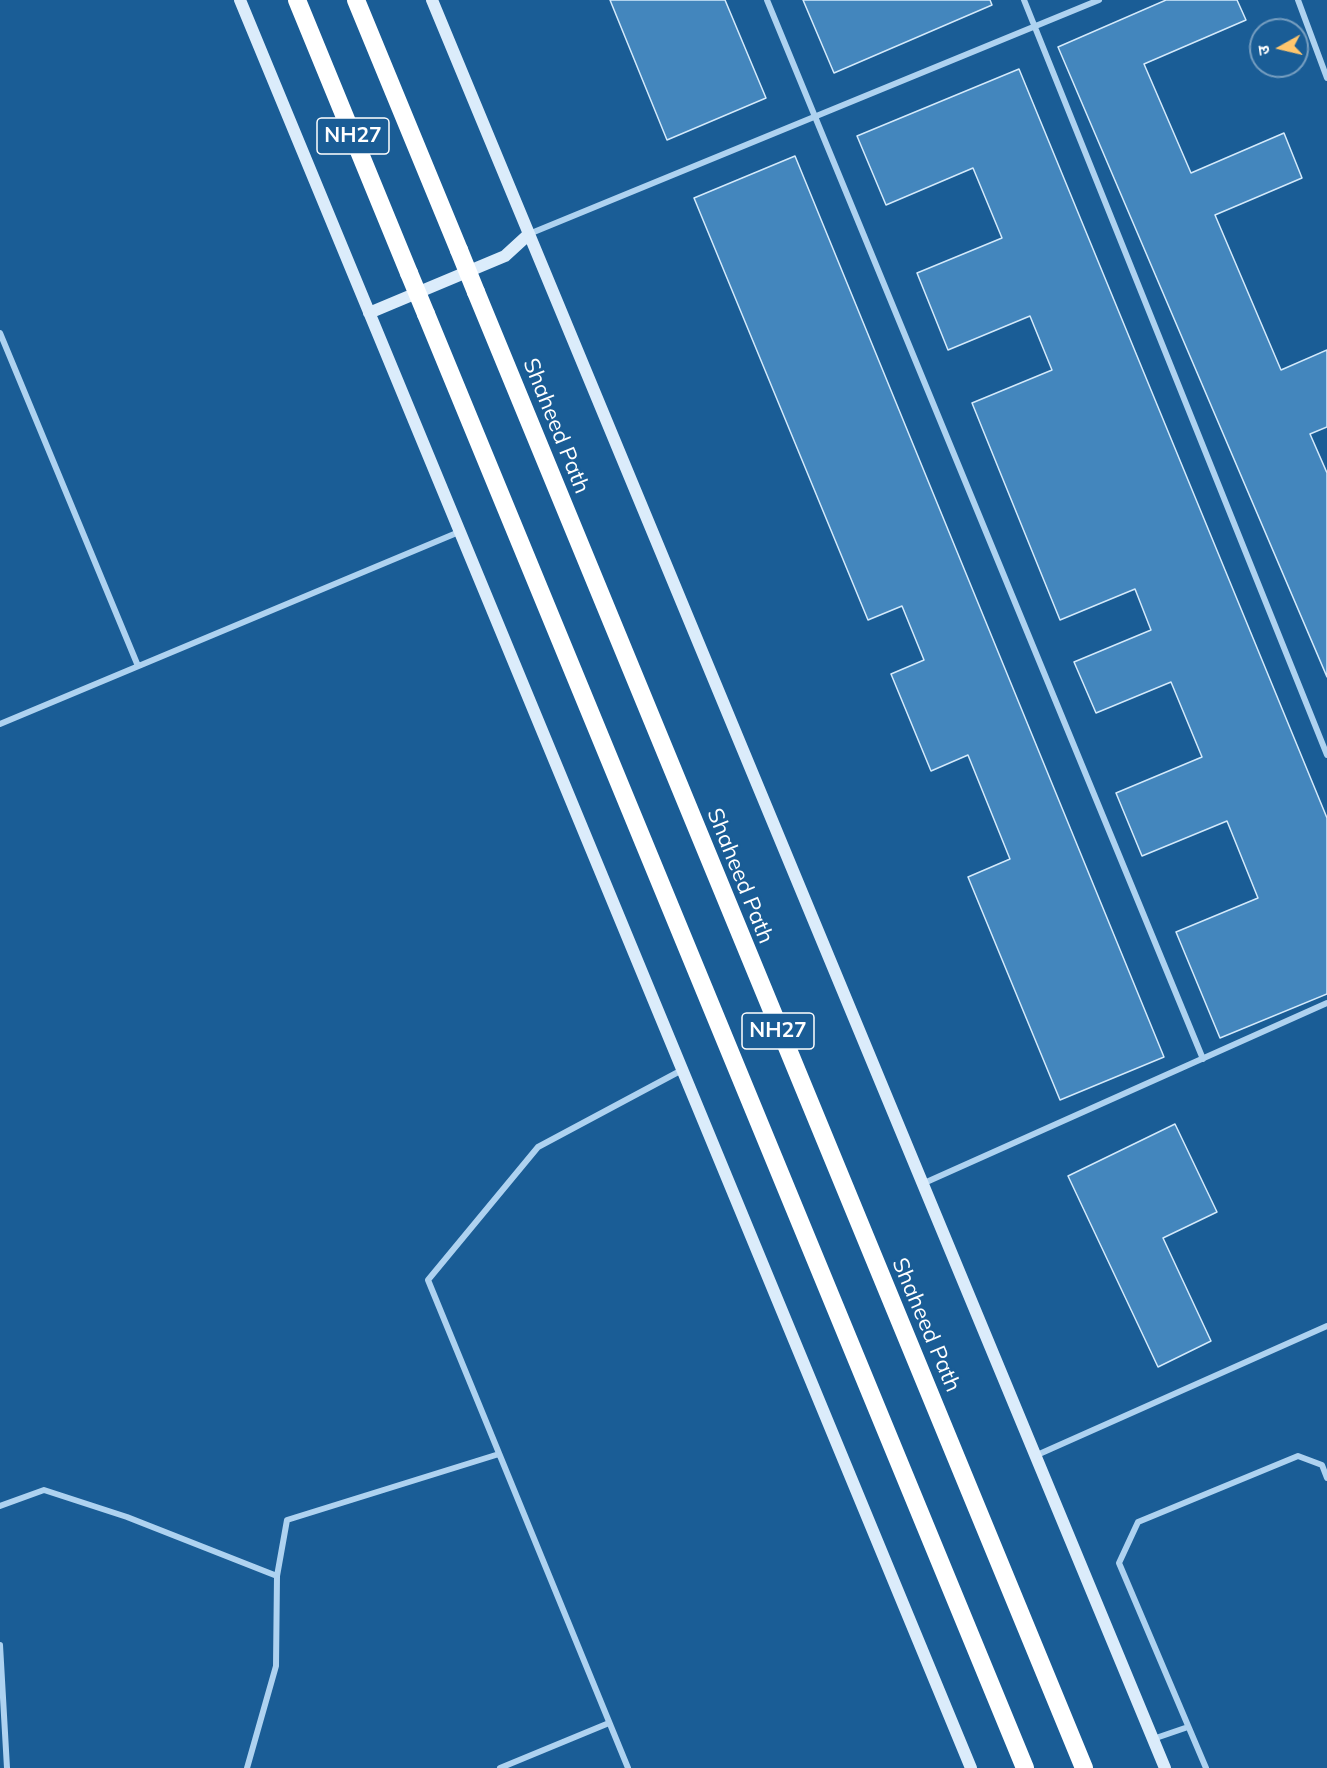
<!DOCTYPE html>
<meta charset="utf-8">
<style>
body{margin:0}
#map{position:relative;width:1327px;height:1768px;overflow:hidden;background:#1a5d96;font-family:Mulish,"Noto Sans Devanagari",sans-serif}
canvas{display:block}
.north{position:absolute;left:1249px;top:18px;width:60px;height:60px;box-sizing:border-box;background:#1a5d96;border:2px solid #769ec0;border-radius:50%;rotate:262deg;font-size:16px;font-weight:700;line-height:24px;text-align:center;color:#fff}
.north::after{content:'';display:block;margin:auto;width:21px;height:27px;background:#ffc66d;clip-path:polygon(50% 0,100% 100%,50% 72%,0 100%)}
</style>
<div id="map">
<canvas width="1327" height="1768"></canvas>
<div class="north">उ</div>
</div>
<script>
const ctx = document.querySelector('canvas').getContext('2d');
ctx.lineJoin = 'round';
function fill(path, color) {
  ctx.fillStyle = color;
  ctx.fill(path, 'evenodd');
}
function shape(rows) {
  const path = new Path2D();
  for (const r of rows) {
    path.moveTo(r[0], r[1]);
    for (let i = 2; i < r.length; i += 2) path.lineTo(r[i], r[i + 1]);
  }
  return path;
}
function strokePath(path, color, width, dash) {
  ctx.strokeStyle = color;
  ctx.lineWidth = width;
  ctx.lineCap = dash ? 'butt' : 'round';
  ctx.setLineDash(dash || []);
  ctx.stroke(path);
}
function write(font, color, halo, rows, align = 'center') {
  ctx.font = font + ' Mulish,sans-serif';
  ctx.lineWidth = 4.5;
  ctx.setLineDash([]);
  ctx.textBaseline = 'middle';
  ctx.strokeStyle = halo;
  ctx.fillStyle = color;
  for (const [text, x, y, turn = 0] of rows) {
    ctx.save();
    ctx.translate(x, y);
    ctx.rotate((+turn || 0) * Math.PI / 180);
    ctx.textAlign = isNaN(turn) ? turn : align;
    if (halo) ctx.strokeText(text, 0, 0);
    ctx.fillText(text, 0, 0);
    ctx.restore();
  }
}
const building = shape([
 [610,0,725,0,766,98,667,140,610,0],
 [803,0,990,0,992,5,834,73,803,0],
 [1166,0,1237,0,1246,20,1144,64,1191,173,1284,133,1302,178,1215,215,1281,370,1327,350,1327,427,1310,434,1327,473,1327,677,1058,47,1166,0],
 [1019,69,1327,818,1327,994,1220,1038,1176,932,1258,898,1227,821,1142,856,1116,793,1202,757,1171,682,1096,713,1074,662,1151,630,1135,589,1060,620,972,403,1052,370,1030,316,948,350,917,273,1002,238,973,168,886,205,857,136,1019,69],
 [795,156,1164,1057,1060,1100,968,877,1010,859,968,755,931,771,891,674,924,660,902,606,868,620,694,198,795,156],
 [1175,1124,1217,1212,1163,1238,1211,1341,1158,1367,1068,1176,1175,1124]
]);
fill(building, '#4386bd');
strokePath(building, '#d4eafb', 1.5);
strokePath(shape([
 [767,0,1203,1059],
 [1024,0,1327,755],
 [1298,0,1327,78],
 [529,234,1099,0],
 [0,333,138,666],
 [0,724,459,532],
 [922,1184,1327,1003],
 [1037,1455,1327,1326],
 [0,1506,44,1490,127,1517,277,1576],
 [0,1645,7,1768],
 [1153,1739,1188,1727],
 [247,1768,276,1666,277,1576,287,1520,499,1454],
 [500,1768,609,1723],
 [628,1768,428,1280,538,1147,682,1070],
 [1206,1768,1119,1563,1138,1522,1298,1456,1322,1465,1327,1478]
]), '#aed2f0', 6);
strokePath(shape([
 [240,0,971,1768],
 [432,0,1165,1768],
 [369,313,505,256,529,234]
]), '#dbecfb', 12);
strokePath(shape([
 [297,0,409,273],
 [356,0,459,250],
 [476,292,1084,1768],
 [426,314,1025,1768]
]), '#fff', 18);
strokePath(shape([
 [459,250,476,292],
 [409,273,426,314]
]), '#fff', 18);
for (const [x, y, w] of [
 [353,136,72],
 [778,1031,72]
]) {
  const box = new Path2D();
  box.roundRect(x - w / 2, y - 18, w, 36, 4.5);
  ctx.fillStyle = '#1a5d96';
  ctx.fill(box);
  strokePath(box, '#fff', 1.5);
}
write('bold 21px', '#fff', null, [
 ["NH27",353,136],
 ["NH27",778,1031]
]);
write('22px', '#fff', '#1a5d96', [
 ["Shaheed Path",556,426,68],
 ["Shaheed Path",740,876,68],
 ["Shaheed Path",926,1325,67]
]);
</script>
